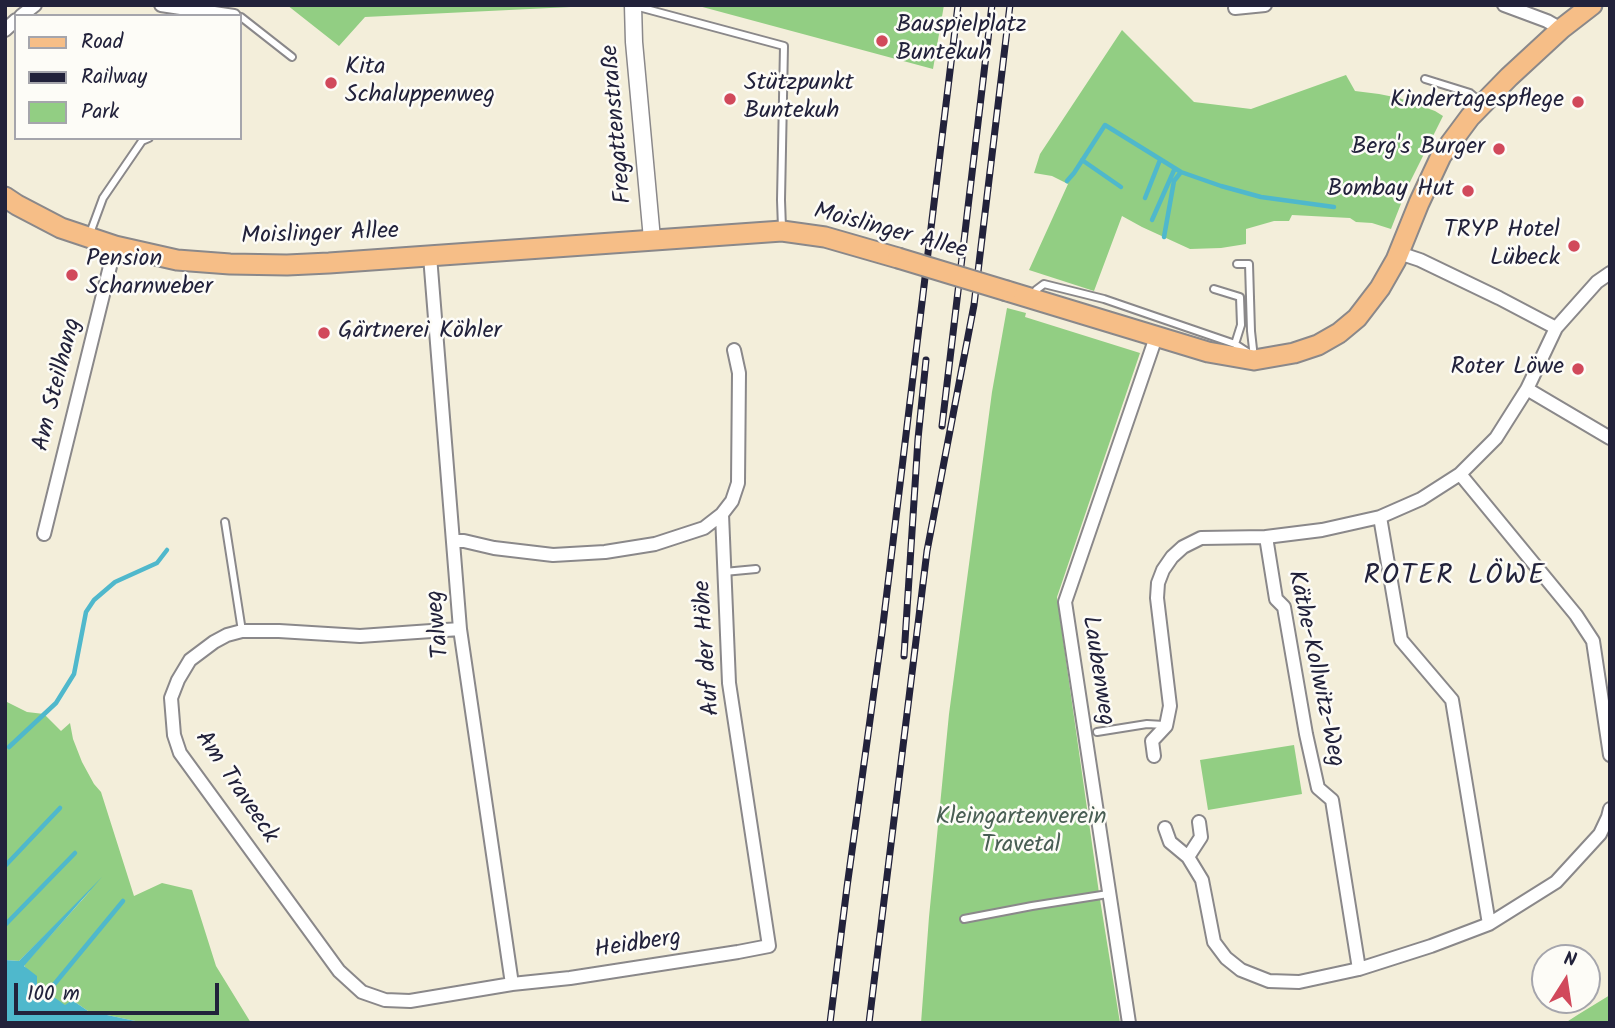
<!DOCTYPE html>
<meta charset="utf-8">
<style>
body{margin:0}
#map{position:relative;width:1615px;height:1028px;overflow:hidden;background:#f3eeda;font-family:Kalam,sans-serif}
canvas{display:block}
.frame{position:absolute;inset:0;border:7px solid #22223b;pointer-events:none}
.legend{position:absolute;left:14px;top:14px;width:228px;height:126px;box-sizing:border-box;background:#fdfcf7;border:2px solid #a5a5ac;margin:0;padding:9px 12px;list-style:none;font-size:21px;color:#22223b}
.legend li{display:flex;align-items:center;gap:14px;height:35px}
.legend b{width:35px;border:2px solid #a5a5ac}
.north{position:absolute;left:1531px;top:944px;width:70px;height:70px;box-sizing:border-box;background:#fdfcf7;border:2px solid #a5a5ac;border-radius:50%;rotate:12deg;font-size:19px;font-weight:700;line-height:28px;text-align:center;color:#22223b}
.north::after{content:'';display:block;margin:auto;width:24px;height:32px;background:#d1495b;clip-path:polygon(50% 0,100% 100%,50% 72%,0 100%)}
.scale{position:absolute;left:14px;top:983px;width:205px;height:32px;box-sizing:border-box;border:4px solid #22223b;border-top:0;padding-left:9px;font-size:21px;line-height:24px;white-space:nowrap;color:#22223b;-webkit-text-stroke:5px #fdfcf7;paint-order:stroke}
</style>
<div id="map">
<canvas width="1615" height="1028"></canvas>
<div class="frame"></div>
<ul class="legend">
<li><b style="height:9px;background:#f6be87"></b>Road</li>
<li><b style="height:9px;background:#22223b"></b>Railway</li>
<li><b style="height:19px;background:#92ce83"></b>Park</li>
</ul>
<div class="north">N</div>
<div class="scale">100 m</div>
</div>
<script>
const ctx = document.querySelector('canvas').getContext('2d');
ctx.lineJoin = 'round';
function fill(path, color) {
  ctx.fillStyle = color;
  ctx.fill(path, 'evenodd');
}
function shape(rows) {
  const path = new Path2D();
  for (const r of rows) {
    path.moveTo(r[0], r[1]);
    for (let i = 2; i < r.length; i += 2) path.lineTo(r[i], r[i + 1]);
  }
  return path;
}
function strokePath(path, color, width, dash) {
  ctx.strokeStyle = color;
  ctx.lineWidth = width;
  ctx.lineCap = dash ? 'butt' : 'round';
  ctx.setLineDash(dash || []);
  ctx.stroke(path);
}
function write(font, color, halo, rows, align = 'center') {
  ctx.font = font + ' Kalam,sans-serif';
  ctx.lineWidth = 5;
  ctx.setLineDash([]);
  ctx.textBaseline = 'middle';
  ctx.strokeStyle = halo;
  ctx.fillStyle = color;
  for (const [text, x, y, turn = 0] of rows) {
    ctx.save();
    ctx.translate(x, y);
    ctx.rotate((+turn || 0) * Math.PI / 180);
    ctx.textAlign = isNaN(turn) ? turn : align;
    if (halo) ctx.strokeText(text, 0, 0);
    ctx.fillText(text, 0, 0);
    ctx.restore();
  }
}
fill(shape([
 [287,5,612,5,365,17,339,46],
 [695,5,944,5,933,69],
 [1122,30,1194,102,1251,109,1346,75,1355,91,1379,94,1399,98,1435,111,1443,116,1408,186,1391,229,1372,223,1356,222,1350,218,1292,215,1289,221,1274,221,1246,229,1246,244,1221,248,1190,249,1142,227,1122,216,1094,291,1029,270,1068,184,1052,176,1034,173,1040,154],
 [1007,308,1026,313,1025,317,1140,353,1057,597,1099,893,1120,1023,921,1023,929,917,949,714,992,392],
 [5,701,27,712,44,714,61,731,70,723,73,739,82,762,94,784,101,792,134,896,162,883,192,890,216,966,251,1023,145,1023,88,1011,72,1000,65,1006,36,985,24,965,91,890,19,961,5,960],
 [1294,745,1302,794,1208,810,1200,760],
 [1610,995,1610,1023,1565,1023,1579,1014]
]), '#92ce83');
fill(shape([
 [102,877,24,966,37,976,37,985,65,1005,72,1000,88,1011,145,1023,5,1023,5,960,19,961]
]), '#4fb8cc');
strokePath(shape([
 [1082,160,1121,187],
 [1067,181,1074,173,1105,125,1181,172,1221,186,1261,197,1334,207],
 [1145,198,1160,160],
 [1152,220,1175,168],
 [1164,237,1174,181,1181,172],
 [9,747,56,703,74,674,86,612,94,600,115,582,157,563,167,550],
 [5,866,60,808],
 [5,925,75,853],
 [47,993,123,901]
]), '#4fb8cc', 4.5);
const service = shape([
 [635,6,784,46,781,200,782,228],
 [241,17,292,57],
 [1425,79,1470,93,1481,102],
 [89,236,103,198,142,141,149,138],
 [1237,264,1249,264,1251,331,1254,358],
 [1214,289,1240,297,1241,325,1235,344],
 [1034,296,1036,290,1044,284,1104,299,1235,344,1249,353],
 [225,522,242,631],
 [724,572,756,569],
 [1097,732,1147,724,1164,725],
 [964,919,1032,906,1108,894]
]);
const minor = shape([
 [161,5,234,16],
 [1504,5,1547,21,1561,29],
 [1235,8,1265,5],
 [21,16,35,5],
 [5,30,16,20],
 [1399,253,1420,260,1499,298,1556,328],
 [430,256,460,629,512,984],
 [1527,389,1610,438],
 [1460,474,1576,615,1593,641,1610,755],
 [1380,517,1401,640,1452,700,1489,924],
 [44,534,115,246],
 [1266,537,1276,599,1284,607,1306,734,1318,788,1332,800,1359,969],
 [453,541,464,541,494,548,553,555,605,552,655,544,704,528,722,514,732,501,738,483,739,373,734,350],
 [460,629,360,636,279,631,242,631,227,635,214,642,190,660,178,680,171,698,174,735,180,753,339,971,362,992,385,1000,410,1001,512,984,570,978,738,952,769,946,729,683,722,514],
 [1154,756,1152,741,1166,726,1170,706,1157,598,1158,583,1163,570,1172,557,1183,547,1201,538,1266,537,1322,530,1380,517,1421,499,1460,474,1496,438,1527,389,1556,328,1597,282,1610,273],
 [1165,828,1170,842,1188,857,1202,880,1214,942,1226,958,1241,970,1269,981,1299,982,1359,969,1431,946,1489,924,1556,882,1600,834,1608,817,1610,809],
 [1188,857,1201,837,1199,822],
 [1129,1023,1065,602,1156,337]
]);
const tertiary = shape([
 [633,5,634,42,652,239]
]);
const primary = shape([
 [5,197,17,205,61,228,115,246,177,260,230,264,287,265,329,263,782,231,825,237,898,258],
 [1007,291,1208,352,1254,360,1294,353,1318,345,1339,333,1357,318,1380,288,1396,260,1419,203,1441,156,1470,117,1509,77,1561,29,1592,5]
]);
strokePath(service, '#8a888a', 10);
strokePath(minor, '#8a888a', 16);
strokePath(tertiary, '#8a888a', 19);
strokePath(primary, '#8a888a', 23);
strokePath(service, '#fff', 6);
strokePath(minor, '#fff', 12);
strokePath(tertiary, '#fff', 16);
strokePath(primary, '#f6be87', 19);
const rail = shape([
 [942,426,992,5],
 [904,656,918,439,926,360],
 [830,1023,847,887,882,633,958,5],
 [869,1023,927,551,974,305,1010,5]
]);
strokePath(rail, '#22223b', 7);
strokePath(rail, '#fdfcf7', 4.5, [13]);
const primaryBridge = shape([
 [898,258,1007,291]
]);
strokePath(primaryBridge, '#8a888a', 23, []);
strokePath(primaryBridge, '#f6be87', 19);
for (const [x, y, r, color] of [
 [882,41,7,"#d1495b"],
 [331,83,7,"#d1495b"],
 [730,99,7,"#d1495b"],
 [1578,102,7,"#d1495b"],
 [1499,149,7,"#d1495b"],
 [1468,191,7,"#d1495b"],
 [1574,246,7,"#d1495b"],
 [72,275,7,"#d1495b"],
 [324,333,7,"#d1495b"],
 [1578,369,7,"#d1495b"]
]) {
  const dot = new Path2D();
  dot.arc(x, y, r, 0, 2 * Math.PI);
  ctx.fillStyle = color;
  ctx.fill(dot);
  strokePath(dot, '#fdfcf7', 2.5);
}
write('24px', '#22223b', '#fdfcf7', [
 ["Bauspielplatz",896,27],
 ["Buntekuh",896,55],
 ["Kita",345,69],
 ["Schaluppenweg",345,97],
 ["Stützpunkt",744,85],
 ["Buntekuh",744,113],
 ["Kindertagespflege",1564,102,"right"],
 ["Berg's Burger",1485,149,"right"],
 ["Bombay Hut",1454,191,"right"],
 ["TRYP Hotel",1560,232,"right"],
 ["Lübeck",1560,260,"right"],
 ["Pension",86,261],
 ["Scharnweber",86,289],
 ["Gärtnerei Köhler",338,333],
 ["Roter Löwe",1564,369,"right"]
], 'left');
write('24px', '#22223b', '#fdfcf7', [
 ["Fregattenstraße",619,124,-95],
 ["Moislinger Allee",890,233,15],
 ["Moislinger Allee",320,236,-2],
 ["Am Steilhang",59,385,-76],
 ["Talweg",440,624,-96],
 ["Auf der Höhe",709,648,-94],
 ["Käthe-Kollwitz-Weg",1314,669,78],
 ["Laubenweg",1096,671,81],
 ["Am Traveeck",235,788,56],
 ["Heidberg",638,946,-9]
]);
write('24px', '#495e54', '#fdfcf7', [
 ["Kleingartenverein",1021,819],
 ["Travetal",1021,847]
]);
ctx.letterSpacing = '2px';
write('28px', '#22223b', '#fdfcf7', [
 ["ROTER LÖWE",1455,578]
]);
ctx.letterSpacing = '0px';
</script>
